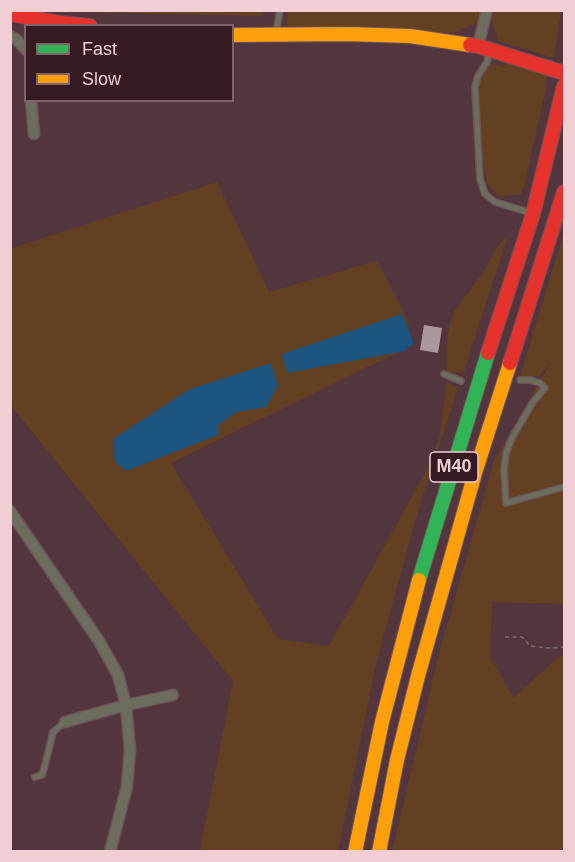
<!DOCTYPE html>
<style>
body{margin:0}
#map{position:relative;width:575px;height:862px;overflow:hidden;background:#53353d;font-family:Arial,sans-serif}
canvas{display:block}
.frame{position:absolute;inset:0;border:12px solid #f1cdd4;pointer-events:none}
.legend{position:absolute;left:24px;top:24px;width:210px;height:78px;box-sizing:border-box;background:#351b21;border:2px solid #806269;margin:0;padding:8px 10px;list-style:none;font-size:18px;color:#f1cdd4}
.legend li{display:flex;align-items:center;gap:12px;height:30px}
.legend b{width:30px;border:2px solid #806269}
</style>
<div id="map">
<canvas width="575" height="862"></canvas>
<div class="frame"></div>
<ul class="legend">
<li><b style="height:8px;background:#30b455"></b>Fast</li>
<li><b style="height:8px;background:#ff9f0a"></b>Slow</li>
</ul>
</div>
<script>
const ctx = document.querySelector('canvas').getContext('2d');
ctx.lineJoin = 'round';
function fill(path, color) {
  ctx.fillStyle = color;
  ctx.fill(path, 'evenodd');
}
function shape(rows) {
  const path = new Path2D();
  for (const r of rows) {
    path.moveTo(r[0], r[1]);
    for (let i = 2; i < r.length; i += 2) path.lineTo(r[i], r[i + 1]);
  }
  return path;
}
function strokePath(path, color, width, dash) {
  ctx.strokeStyle = color;
  ctx.lineWidth = width;
  ctx.lineCap = dash ? 'butt' : 'round';
  ctx.setLineDash(dash || []);
  ctx.stroke(path);
}
function write(font, color, halo, rows, align = 'center') {
  ctx.font = font + ' Arial,sans-serif';
  ctx.lineWidth = 6;
  ctx.setLineDash([]);
  ctx.textBaseline = 'middle';
  ctx.strokeStyle = halo;
  ctx.fillStyle = color;
  for (const [text, x, y, turn = 0] of rows) {
    ctx.save();
    ctx.translate(x, y);
    ctx.rotate((+turn || 0) * Math.PI / 180);
    ctx.textAlign = isNaN(turn) ? turn : align;
    if (halo) ctx.strokeText(text, 0, 0);
    ctx.fillText(text, 0, 0);
    ctx.restore();
  }
}
fill(shape([
 [262,10,262,16,80,12,80,11],
 [288,11,482,11,480,21,454,33,428,31,286,26],
 [494,11,561,11,554,58,498,41,492,20],
 [505,61,547,74,545,92,524,187,521,194,499,197,487,183,482,154,478,86,489,63,504,67],
 [217,182,269,292,377,261,409,323,396,353,171,463,278,639,329,646,422,479,439,439,447,382,458,389,419,507,376,664,338,851,200,851,233,681,13,408,10,384,10,249],
 [564,232,564,604,492,602,490,657,513,698,560,656,564,655,564,851,392,852,438,658,494,461,551,362,539,376,520,377],
 [508,235,464,372,447,372,447,339,450,323,455,310,481,276,498,246]
]), '#634021');
fill(shape([
 [402,314,414,343,405,351,287,373,282,354],
 [271,363,278,386,266,407,237,412,218,425,218,435,126,471,115,462,113,439,190,389]
]), '#1b547f');
fill(shape([
 [424,325,442,328,438,353,420,350]
]), '#a9999d');
const lane = shape([
 [276,33,280,10],
 [490,51,487,62,478,76,475,87,480,179,485,194,495,202,531,213],
 [444,374,461,381],
 [520,380,530,380,540,383,545,388,533,402,512,438,506,453,504,469,506,503,564,487],
 [35,777,42,775,45,765,53,732,65,722]
]);
const street = shape([
 [10,36,16,39,26,50],
 [478,46,487,10],
 [31,100,34,134],
 [10,511,99,641,118,675,126,705,130,750,127,786,110,852],
 [65,722,126,705,173,695]
]);
const fast = shape([
 [419,580,488,353]
]);
const slow = shape([
 [232,35,347,34,410,36,470,45],
 [355,852,382,722,419,580],
 [379,852,397,760,418,676,475,473,510,363]
]);
const jam = shape([
 [10,14,60,23,90,26],
 [470,45,478,46,564,73],
 [488,353,533,214,564,86],
 [510,363,564,192]
]);
strokePath(lane, '#6d5359', 8);
strokePath(street, '#6d5359', 13);
strokePath(fast, '#6d5359', 16);
strokePath(slow, '#6d5359', 16);
strokePath(jam, '#6d5359', 16);
strokePath(shape([
 [505,637,522,637,530,646,548,648,564,647]
]), '#736d66', 1.5, [4.5, 3]);
strokePath(lane, '#6c6d5d', 5);
strokePath(street, '#6c6d5d', 10);
strokePath(fast, '#30b455', 14);
strokePath(slow, '#ff9f0a', 14);
strokePath(jam, '#e5322d', 14);
for (const [x, y, w] of [
 [454,467,48]
]) {
  const box = new Path2D();
  box.roundRect(x - w / 2, y - 15, w, 30, 4.5);
  ctx.fillStyle = '#351b21';
  ctx.fill(box);
  strokePath(box, '#f1cdd4', 1.5);
}
write('bold 18px', '#f1cdd4', null, [
 ["M40",454,467]
]);
</script>
